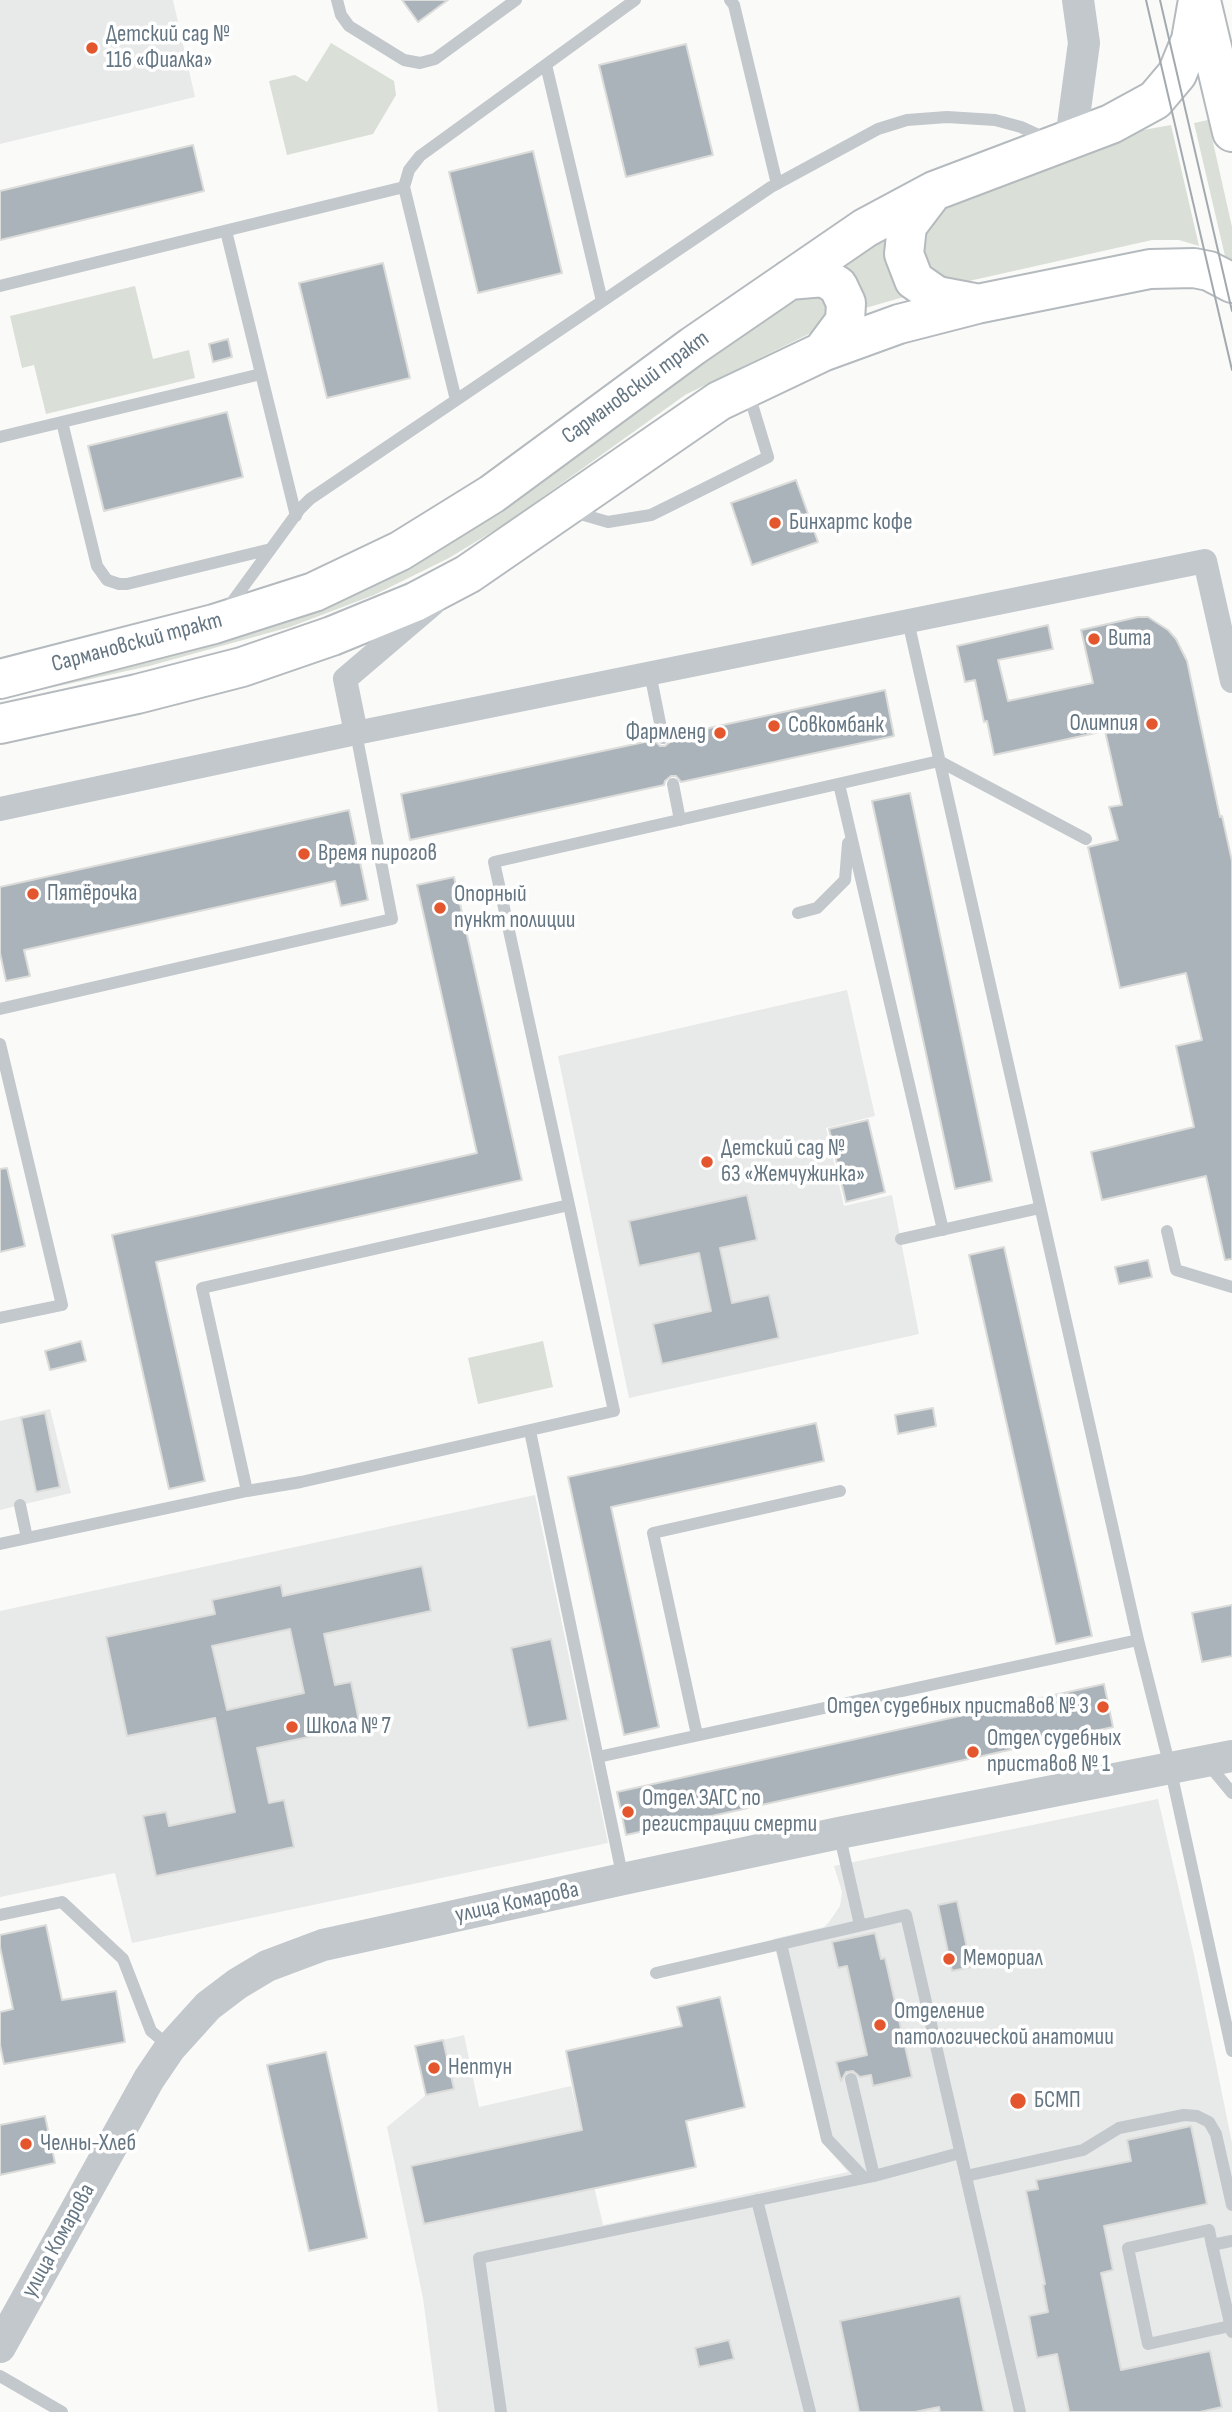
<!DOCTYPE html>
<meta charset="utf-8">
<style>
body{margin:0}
canvas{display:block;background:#fafaf8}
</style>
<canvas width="1232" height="2412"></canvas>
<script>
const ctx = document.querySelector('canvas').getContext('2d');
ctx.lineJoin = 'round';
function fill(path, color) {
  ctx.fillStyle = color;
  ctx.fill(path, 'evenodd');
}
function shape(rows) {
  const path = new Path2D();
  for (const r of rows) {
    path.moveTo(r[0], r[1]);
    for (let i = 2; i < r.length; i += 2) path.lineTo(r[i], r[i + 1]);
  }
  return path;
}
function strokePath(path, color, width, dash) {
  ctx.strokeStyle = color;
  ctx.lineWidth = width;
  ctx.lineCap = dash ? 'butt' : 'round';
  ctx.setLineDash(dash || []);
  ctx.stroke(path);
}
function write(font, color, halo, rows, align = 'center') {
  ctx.font = font + ' "Sofia Sans Condensed",sans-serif';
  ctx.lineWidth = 7;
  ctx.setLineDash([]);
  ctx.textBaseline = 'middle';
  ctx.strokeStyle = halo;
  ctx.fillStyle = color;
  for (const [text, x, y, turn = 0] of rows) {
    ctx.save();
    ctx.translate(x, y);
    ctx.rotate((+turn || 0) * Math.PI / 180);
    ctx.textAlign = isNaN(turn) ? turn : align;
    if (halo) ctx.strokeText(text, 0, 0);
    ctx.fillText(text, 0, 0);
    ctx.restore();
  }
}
fill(shape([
 [0,0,173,0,195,97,0,144],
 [847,990,875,1116,826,1128,844,1206,892,1195,919,1334,629,1398,558,1056],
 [50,1409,71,1493,0,1510,0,1421],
 [535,1495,608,1843,132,1943,115,1873,0,1897,0,1611],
 [1158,1799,1194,1955,1232,2143,1232,2412,438,2412,423,2298,387,2127,426,2095,454,2089,443,2040,464,2035,479,2107,571,2086,603,2225,848,2172,822,2142,773,1939,824,1927,829,1922,840,1906,842,1892,834,1866]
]), '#e8e9e9');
fill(shape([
 [331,43,394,81,396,95,373,134,287,155,269,81,295,75,307,82],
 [1208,120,1232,227,1232,260,1225,256,1194,123],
 [1171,125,1199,246,1179,240,1152,240,960,283,945,278,923,260,921,248,928,217,944,205,1132,132],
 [893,233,914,294,862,309,861,285,854,275,837,266],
 [809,285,829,297,829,324,685,395,505,524,449,558,374,595,290,627,149,666,0,699,0,688,377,581,449,544,504,511],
 [135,286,153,359,189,350,195,378,46,414,34,365,22,368,10,316],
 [543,1341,553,1387,478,1404,468,1358]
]), '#dadfd7');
const building = shape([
 [402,0,448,0,418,22,402,0],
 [686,44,713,155,626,177,599,65,686,44],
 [193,145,204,191,0,240,0,191,193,145],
 [533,151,562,273,478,293,449,172,533,151],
 [383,263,410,378,327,398,299,283,383,263],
 [228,339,232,357,213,362,209,344,228,339],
 [227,412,243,477,104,511,88,446,227,412],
 [796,480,818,542,752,565,731,503,796,480],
 [1138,617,1148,617,1168,630,1176,639,1187,661,1220,817,1222,816,1232,861,1232,1259,1225,1260,1206,1176,1102,1200,1091,1152,1194,1127,1176,1046,1202,1040,1186,973,1120,988,1088,847,1118,840,1109,807,1122,805,1105,731,994,755,987,721,984,722,975,680,965,682,957,646,1048,625,1053,649,998,660,1008,701,1093,683,1081,630,1138,617],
 [885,690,894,736,681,782,676,776,671,776,665,781,664,785,410,840,401,794,654,740,660,746,665,746,671,741,672,736,885,690],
 [910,793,992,1181,955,1189,872,801,910,793],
 [349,810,368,900,341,906,335,881,24,950,30,976,6,981,0,953,0,887,349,810],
 [454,877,522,1180,156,1262,205,1481,169,1489,112,1235,477,1153,417,885,454,877],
 [868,1120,885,1192,846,1202,829,1129,868,1120],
 [7,1168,25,1246,0,1252,0,1169,7,1168],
 [747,1195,757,1240,720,1248,732,1303,769,1295,779,1338,662,1364,653,1324,711,1311,699,1253,639,1266,629,1221,747,1195],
 [1004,1247,1092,1636,1056,1644,969,1255,1004,1247],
 [1148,1260,1152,1277,1119,1284,1115,1267,1148,1260],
 [81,1341,86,1361,50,1370,45,1351,81,1341],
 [933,1408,936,1426,898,1434,895,1415,933,1408],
 [45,1413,60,1487,36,1492,21,1418,45,1413],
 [816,1423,824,1461,611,1507,659,1727,624,1735,568,1477,816,1423],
 [422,1566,431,1611,324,1634,335,1685,351,1682,360,1726,257,1748,269,1803,284,1800,294,1847,156,1876,143,1816,166,1812,169,1826,235,1812,215,1718,127,1736,106,1637,215,1614,212,1600,281,1585,283,1596,422,1566],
 [290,1629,304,1693,227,1710,212,1646,290,1629],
 [1232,1605,1232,1656,1202,1662,1192,1613,1232,1605],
 [551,1639,568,1720,528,1728,511,1648,551,1639],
 [1104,1684,1113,1727,626,1835,617,1792,1104,1684],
 [957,1901,971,1967,952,1971,938,1905,957,1901],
 [46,1925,62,2000,116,1991,125,2042,4,2064,0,2045,0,2012,13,2009,0,1947,0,1935,46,1925],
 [875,1933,881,1959,885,1958,912,2077,873,2086,871,2075,860,2077,853,2071,846,2072,841,2081,836,2062,867,2055,847,1966,838,1968,832,1942,875,1933],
 [720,1997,745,2107,686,2121,696,2167,424,2224,411,2166,582,2130,566,2051,682,2026,677,2007,720,1997],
 [443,2040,454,2089,426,2095,415,2046,443,2040],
 [326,2052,367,2238,309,2251,267,2065,326,2052],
 [45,2116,55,2163,0,2175,0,2125,45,2116],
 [1191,2126,1207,2204,1104,2226,1113,2270,1101,2273,1121,2370,1210,2351,1222,2407,1200,2412,1069,2412,1057,2354,1037,2358,1029,2316,1048,2312,1043,2285,1045,2284,1026,2191,1038,2189,1036,2180,1131,2161,1127,2140,1191,2126],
 [960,2296,984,2412,940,2412,939,2407,915,2412,859,2412,840,2321,960,2296],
 [729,2340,734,2359,699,2367,695,2348,729,2340]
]);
fill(building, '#aab3b9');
strokePath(building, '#dcdcda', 2);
const primary = shape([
 [1202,5,1232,132],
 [932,193,907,226,904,254,914,280,937,296,974,303],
 [789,280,824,277,838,286,846,303,845,321,822,352],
 [0,679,214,624,314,592,400,551,492,494,693,346,865,228,934,191,1111,124,1155,100,1177,74,1191,40,1198,0],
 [0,724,137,694,242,667,332,636,415,602,468,574,719,401,822,352,899,324,977,304,1150,269,1194,268,1209,271,1232,283]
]);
strokePath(primary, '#b5babe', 42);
strokePath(shape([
 [337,0,341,15,349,26,404,60,420,63,435,59,516,0],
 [730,0,734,5,777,184],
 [546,65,602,301],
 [226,231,296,516],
 [0,286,404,187],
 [456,400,404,187,409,170,420,156,635,0],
 [62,422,97,566,107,580,119,584,127,584,271,549],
 [0,437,261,374],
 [570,511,608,522,651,515,768,457,748,391],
 [227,609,300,509,310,499,771,187,878,129,907,120,947,117,995,120,1021,127,1049,140],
 [908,621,1138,1640,1170,1767,1232,2051],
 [650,673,663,738],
 [673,784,680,820],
 [839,784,943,1230],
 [798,913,817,908,845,880,848,843],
 [0,1009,392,919,356,733],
 [0,1044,62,1305,0,1318],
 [1167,1231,1176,1270,1232,1287],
 [901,1239,1040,1208],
 [530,1431,623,1879],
 [247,1491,202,1288,569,1205],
 [20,1505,27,1538],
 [0,1544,247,1491,301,1482,614,1411,494,862,939,761,1086,839],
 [697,1735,653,1533,840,1491],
 [598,1757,1138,1640],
 [1208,1764,1232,1793],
 [839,1833,860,1925],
 [0,1915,62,1902,123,1959,151,2031,170,2047],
 [656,1973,781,1944],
 [851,2079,874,2176],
 [966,2176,1083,2150,1119,2128,1184,2115,1197,2116,1209,2122,1216,2134,1232,2205],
 [864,2178,827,2139,781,1944,906,1915,1020,2412],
 [757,2200,810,2412],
 [1232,2241,1212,2245,1232,2332],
 [1212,2245,1209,2230,1128,2248,1148,2344,1230,2326],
 [0,2376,62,2412],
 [501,2412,479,2258,874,2176,960,2153]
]), '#c3c8cc', 12);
strokePath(shape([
 [356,733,345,679,433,604],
 [0,809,356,733,1205,561,1232,681]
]), '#c3c8cc', 24);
strokePath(shape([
 [1071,139,1084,43,1078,0],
 [0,2347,149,2079,170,2048,208,2006,237,1984,267,1966,323,1945,623,1879,839,1833,1232,1756]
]), '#c3c8cc', 32);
strokePath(primary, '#fff', 38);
strokePath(shape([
 [1146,0,1232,370],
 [1160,0,1232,311]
]), '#a2aab0', 2);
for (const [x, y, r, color] of [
 [92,48,7,"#e4572e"],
 [775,523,7,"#e4572e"],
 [1094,639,7,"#e4572e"],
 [1152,724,7,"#e4572e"],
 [774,726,7,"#e4572e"],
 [720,733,7,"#e4572e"],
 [304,854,7,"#e4572e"],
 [33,894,7,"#e4572e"],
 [440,908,7,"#e4572e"],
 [707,1162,7,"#e4572e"],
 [1103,1707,7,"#e4572e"],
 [292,1727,7,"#e4572e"],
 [973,1752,7,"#e4572e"],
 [628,1812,7,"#e4572e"],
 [949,1959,7,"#e4572e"],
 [880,2025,7,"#e4572e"],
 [434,2068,7,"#e4572e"],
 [1018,2101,9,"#e4572e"],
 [26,2144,7,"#e4572e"]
]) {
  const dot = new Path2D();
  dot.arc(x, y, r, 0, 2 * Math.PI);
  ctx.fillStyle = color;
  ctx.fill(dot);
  strokePath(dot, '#fff', 2.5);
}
write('23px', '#657683', '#fff', [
 ["Детский сад №",106,35],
 ["116 «Фиалка»",106,61],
 ["Бинхартс кофе",789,523],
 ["Вита",1108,639],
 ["Олимпия",1138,724,"right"],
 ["Совкомбанк",788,726],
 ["Фармленд",706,733,"right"],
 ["Время пирогов",318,854],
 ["Пятёрочка",47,894],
 ["Опорный",454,895],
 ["пункт полиции",454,921],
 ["Детский сад №",721,1149],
 ["63 «Жемчужинка»",721,1175],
 ["Отдел судебных приставов № 3",1089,1707,"right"],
 ["Школа № 7",306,1727],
 ["Отдел судебных",987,1739],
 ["приставов № 1",987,1765],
 ["Отдел ЗАГС по",642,1799],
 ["регистрации смерти",642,1825],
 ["Мемориал",963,1959],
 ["Отделение",894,2012],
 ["патологической анатомии",894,2038],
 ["Нептун",448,2068],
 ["БСМП",1034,2101],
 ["Челны-Хлеб",40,2144]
], 'left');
write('23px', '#657683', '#fff', [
 ["Сармановский тракт",636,388,-36],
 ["Сармановский тракт",137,643,-15],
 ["улица Комарова",517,1903,-12],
 ["улица Комарова",59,2241,-61]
]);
</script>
